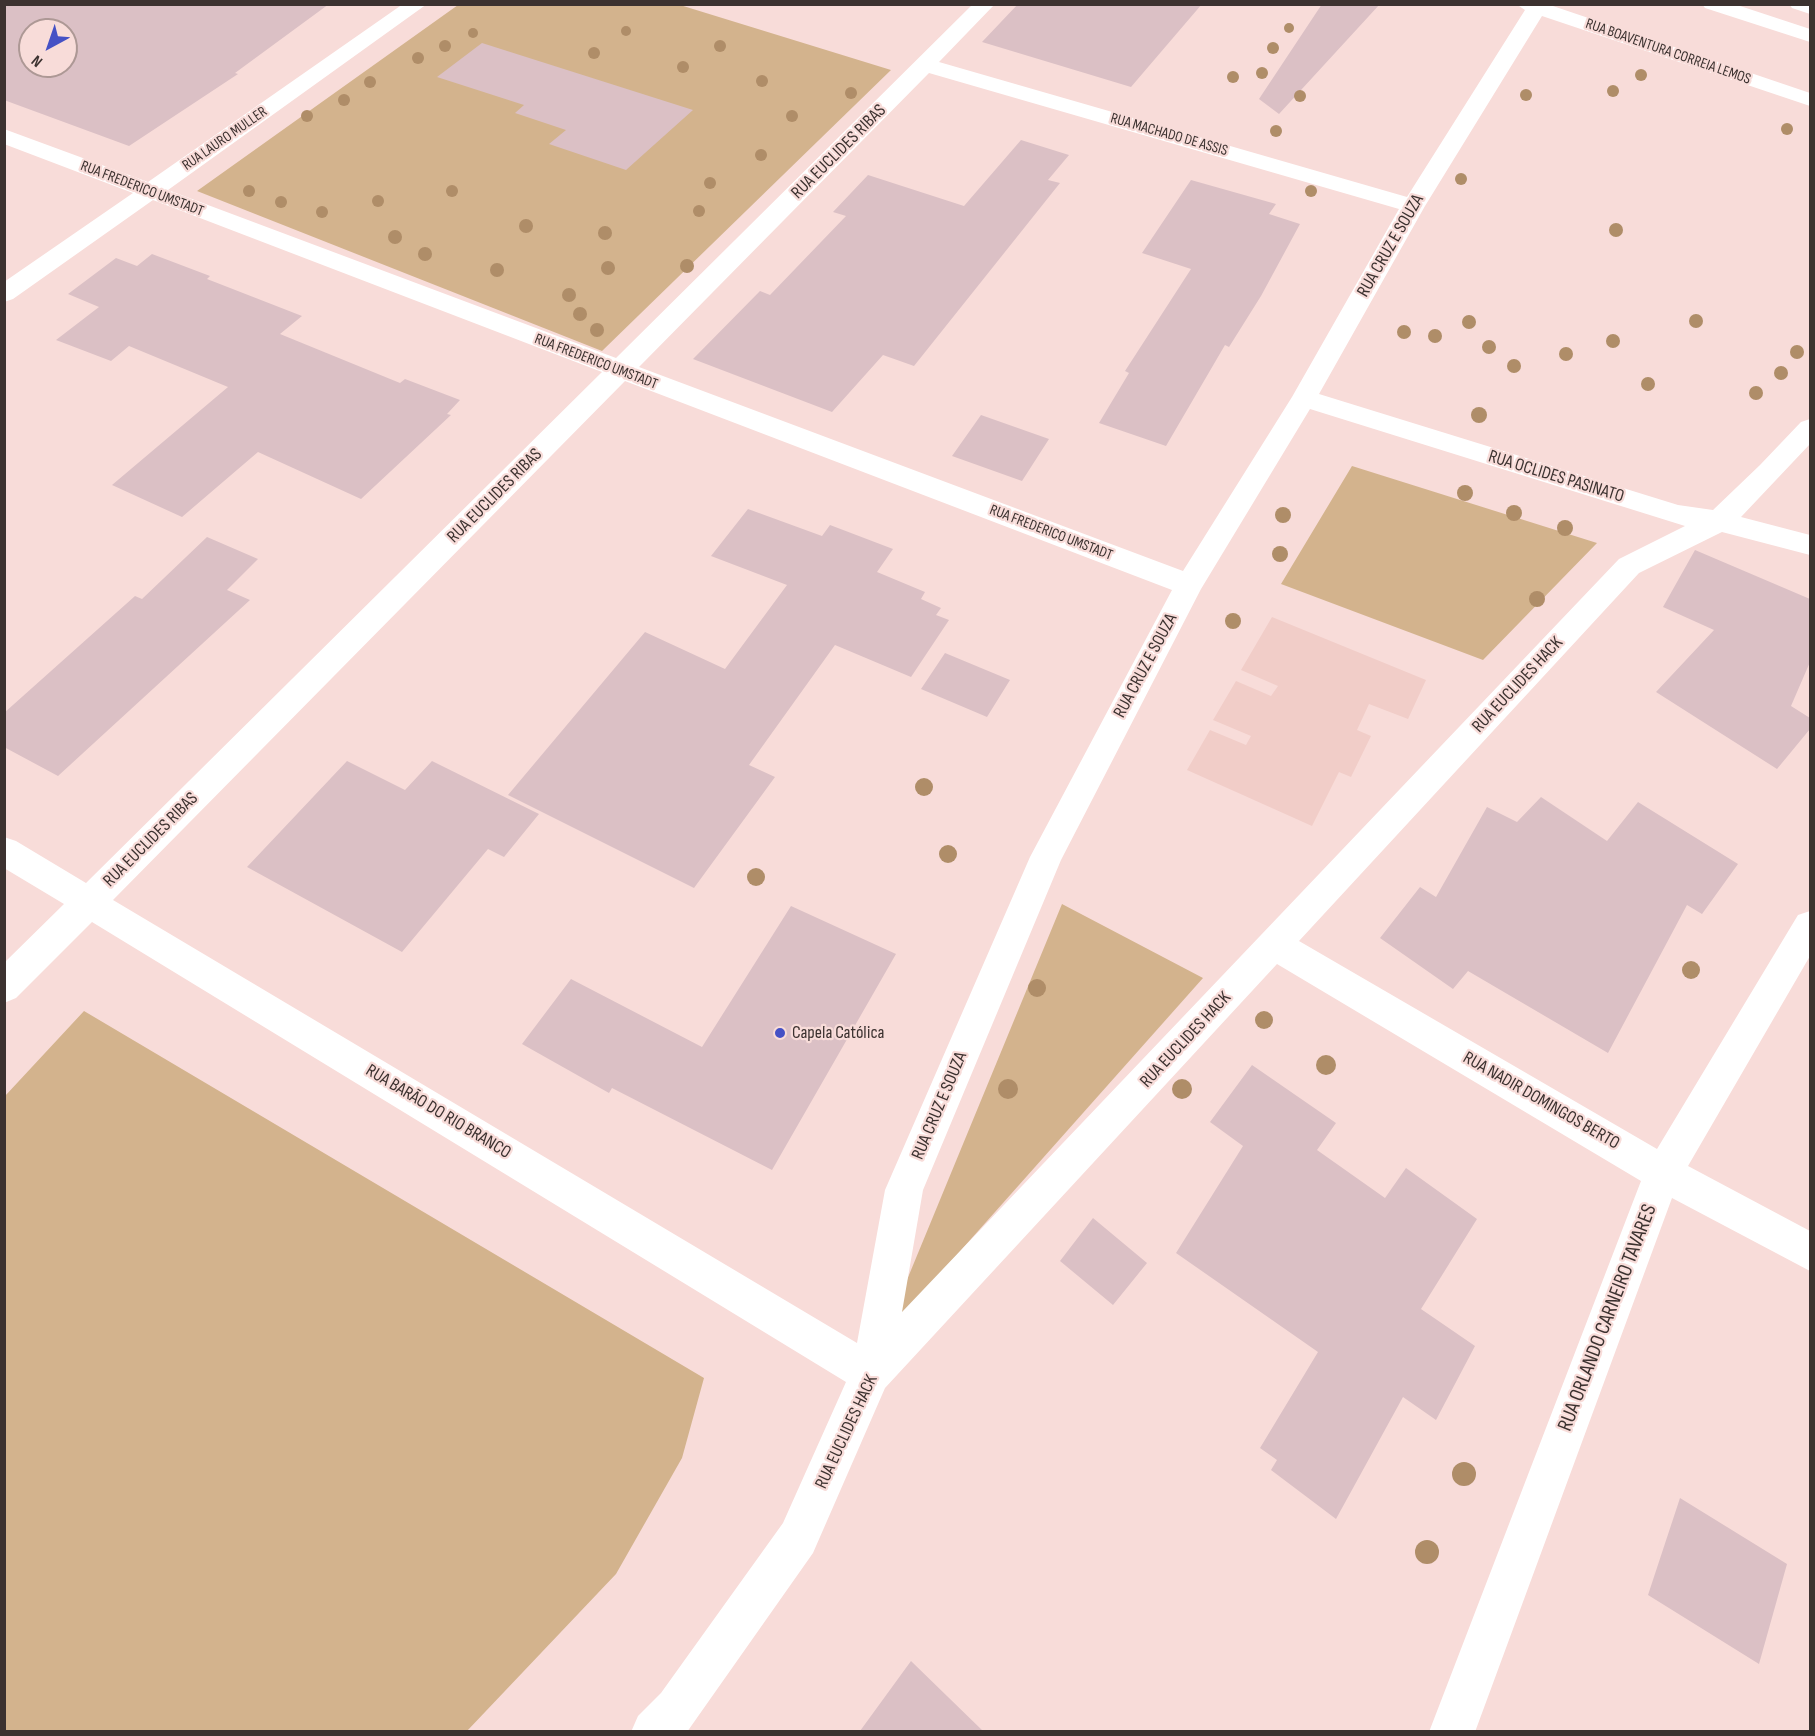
<!DOCTYPE html>
<meta charset="utf-8">
<style>
body{margin:0}
#map{position:relative;width:1815px;height:1736px;overflow:hidden;background:#f8dcd9;font-family:"Sofia Sans Condensed",sans-serif}
canvas{display:block}
.frame{position:absolute;inset:0;border:6px solid #3c3230;pointer-events:none}
.north{position:absolute;left:18px;top:18px;width:60px;height:60px;box-sizing:border-box;background:#f8dcd9;border:2px solid #ad9895;border-radius:50%;rotate:220deg;font-size:16px;font-weight:700;line-height:24px;text-align:center;color:#3c3230}
.north::after{content:'';display:block;margin:auto;width:21px;height:27px;background:#4551c5;clip-path:polygon(50% 0,100% 100%,50% 72%,0 100%)}
</style>
<div id="map">
<canvas width="1815" height="1736"></canvas>
<div class="frame"></div>
<div class="north">N</div>
</div>
<script>
const ctx = document.querySelector('canvas').getContext('2d');
ctx.lineJoin = 'round';
function fill(path, color) {
  ctx.fillStyle = color;
  ctx.fill(path, 'evenodd');
}
function shape(rows) {
  const path = new Path2D();
  for (const r of rows) {
    path.moveTo(r[0], r[1]);
    for (let i = 2; i < r.length; i += 2) path.lineTo(r[i], r[i + 1]);
  }
  return path;
}
function strokePath(path, color, width, dash) {
  ctx.strokeStyle = color;
  ctx.lineWidth = width;
  ctx.lineCap = dash ? 'butt' : 'round';
  ctx.setLineDash(dash || []);
  ctx.stroke(path);
}
function write(font, color, halo, rows, align = 'center') {
  ctx.font = font + ' "Sofia Sans Condensed",sans-serif';
  ctx.lineWidth = 4.5;
  ctx.setLineDash([]);
  ctx.textBaseline = 'middle';
  ctx.strokeStyle = halo;
  ctx.fillStyle = color;
  for (const [text, x, y, turn = 0] of rows) {
    ctx.save();
    ctx.translate(x, y);
    ctx.rotate((+turn || 0) * Math.PI / 180);
    ctx.textAlign = isNaN(turn) ? turn : align;
    if (halo) ctx.strokeText(text, 0, 0);
    ctx.fillText(text, 0, 0);
    ctx.restore();
  }
}
fill(shape([
 [1272,617,1426,680,1408,719,1369,704,1357,730,1371,736,1351,777,1339,772,1312,826,1187,770,1210,730,1246,745,1251,736,1213,720,1236,681,1271,696,1278,686,1241,670]
]), '#f1cdc8');
fill(shape([
 [458,5,680,5,891,70,602,351,197,191],
 [1352,466,1597,543,1483,660,1281,584],
 [1062,904,1203,978,883,1338],
 [84,1011,704,1378,682,1458,616,1574,467,1731,5,1731,5,1096]
]), '#d3b38d');
fill(shape([
 [4,4,329,4,235,73,238,74,129,146,4,100],
 [30,30,66,30,66,66,30,66],
 [1018,4,1202,4,1131,87,982,42],
 [1322,4,1380,4,1279,114,1259,99],
 [482,43,693,110,626,170,549,144,566,130,515,113,524,105,437,77],
 [1021,140,1069,155,1048,180,1060,183,914,366,883,355,832,412,693,359,760,291,770,295,846,216,833,212,868,175,964,206],
 [1191,180,1276,204,1269,214,1300,224,1261,296,1229,347,1225,345,1166,446,1099,423,1129,373,1125,371,1191,269,1142,253],
 [152,254,210,276,207,279,302,316,280,334,400,383,405,379,460,400,447,414,451,415,361,499,258,452,182,517,112,485,228,387,129,346,111,361,56,340,99,307,68,294,116,258,137,266],
 [981,415,1049,439,1022,481,952,456],
 [748,509,822,536,830,525,893,549,877,572,925,592,921,599,941,608,936,615,949,620,911,677,835,645,749,765,775,777,694,888,508,795,645,632,725,669,787,585,711,556],
 [207,537,258,559,227,590,250,600,58,776,4,747,4,713,135,596,142,599],
 [1695,550,1810,599,1810,662,1791,706,1810,718,1810,729,1777,769,1656,692,1714,630,1663,607],
 [945,653,1010,680,987,717,921,689],
 [347,761,405,790,432,761,539,814,504,857,488,849,402,952,247,867],
 [1541,797,1607,841,1638,802,1738,864,1702,914,1687,905,1608,1053,1468,971,1453,989,1380,938,1420,887,1436,897,1487,807,1517,822],
 [791,906,896,954,772,1170,612,1088,609,1093,522,1044,571,979,702,1047],
 [1252,1065,1336,1123,1317,1150,1385,1198,1406,1168,1477,1219,1421,1309,1475,1346,1436,1420,1403,1397,1336,1519,1271,1470,1277,1460,1260,1448,1318,1352,1176,1253,1243,1146,1210,1122],
 [1093,1218,1147,1263,1113,1305,1060,1261],
 [1680,1498,1787,1564,1759,1664,1648,1595],
 [911,1661,983,1731,860,1731]
]), '#dbc0c5');
fill(shape([
 [403,4,427,4,168,190,616,358,973,4,995,4,939,62,1407,197,1525,10,1516,4,1547,4,1810,93,1810,106,1542,16,1425,206,1319,394,1678,505,1713,510,1760,465,1801,422,1810,419,1810,444,1741,517,1810,535,1810,555,1722,532,1639,573,1299,941,1657,1149,1798,915,1810,911,1810,956,1688,1166,1810,1231,1810,1271,1672,1198,1475,1732,1429,1732,1641,1181,1277,964,885,1388,813,1553,687,1732,631,1732,638,1716,661,1693,783,1523,846,1382,92,922,16,998,4,1003,4,963,64,904,4,868,4,837,16,841,86,883,602,372,153,200,13,299,4,302,4,282,133,193,4,144,4,129,148,182,403,4],
 [929,73,1399,209,1292,397,1183,571,639,367,929,73],
 [625,381,1172,590,1030,857,885,1190,857,1343,113,900,625,381],
 [1310,409,1685,526,1619,559,902,1312,923,1190,1061,860,1201,589,1310,409]
]), '#fff');
fill(shape([
 [1702,4,1734,4,1810,29,1810,42,1705,8,1702,4],
 [1789,4,1810,4,1810,14,1792,8,1789,4]
]), '#fff');
ctx.fillStyle = '#af8d68';
for (const [x, y, r] of [
 [1289,28,5],
 [626,31,5],
 [473,33,5],
 [445,46,6],
 [720,46,6],
 [1273,48,6],
 [594,53,6],
 [418,58,6],
 [683,67,6],
 [1262,73,6],
 [1641,75,6],
 [1233,77,6],
 [762,81,6],
 [370,82,6],
 [1613,91,6],
 [851,93,6],
 [1526,95,6],
 [1300,96,6],
 [344,100,6],
 [307,116,6],
 [792,116,6],
 [1787,129,6],
 [1276,131,6],
 [761,155,6],
 [1461,179,6],
 [710,183,6],
 [249,191,6],
 [452,191,6],
 [1311,191,6],
 [378,201,6],
 [281,202,6],
 [699,211,6],
 [322,212,6],
 [526,226,7],
 [1616,230,7],
 [605,233,7],
 [395,237,7],
 [425,254,7],
 [687,266,7],
 [608,268,7],
 [497,270,7],
 [569,295,7],
 [580,314,7],
 [1696,321,7],
 [1469,322,7],
 [597,330,7],
 [1404,332,7],
 [1435,336,7],
 [1613,341,7],
 [1489,347,7],
 [1797,352,7],
 [1566,354,7],
 [1514,366,7],
 [1781,373,7],
 [1648,384,7],
 [1756,393,7],
 [1479,415,8],
 [1465,493,8],
 [1514,513,8],
 [1283,515,8],
 [1565,528,8],
 [1280,554,8],
 [1537,599,8],
 [1233,621,8],
 [924,787,9],
 [948,854,9],
 [756,877,9],
 [1691,970,9],
 [1037,988,9],
 [1264,1020,9],
 [1326,1065,10],
 [1008,1089,10],
 [1182,1089,10],
 [1464,1474,12],
 [1427,1552,12]
]) {
  ctx.beginPath();
  ctx.arc(x, y, r, 0, 2 * Math.PI);
  ctx.fill();
}
for (const [x, y, r, color] of [
 [780,1033,6,"#4551c5"]
]) {
  const dot = new Path2D();
  dot.arc(x, y, r, 0, 2 * Math.PI);
  ctx.fillStyle = color;
  ctx.fill(dot);
  strokePath(dot, '#f8dcd9', 2);
}
write('15px', '#3c3230', '#f8dcd9', [
 ["RUA BOAVENTURA CORREIA LEMOS",1668,52,19],
 ["RUA MACHADO DE ASSIS",1169,135,16],
 ["RUA LAURO MULLER",225,139,-35],
 ["RUA FREDERICO UMSTADT",142,189,21],
 ["RUA FREDERICO UMSTADT",596,362,21],
 ["RUA FREDERICO UMSTADT",1051,533,21]
]);
write('18px', '#3c3230', '#f8dcd9', [
 ["RUA EUCLIDES RIBAS",839,152,-45],
 ["RUA CRUZ E SOUZA",1391,246,-60],
 ["RUA OCLIDES PASINATO",1556,477,17],
 ["RUA EUCLIDES RIBAS",495,496,-45],
 ["RUA CRUZ E SOUZA",1146,666,-62],
 ["RUA EUCLIDES HACK",1518,685,-47],
 ["RUA EUCLIDES RIBAS",151,840,-45],
 ["RUA EUCLIDES HACK",1186,1040,-47],
 ["RUA NADIR DOMINGOS BERTO",1541,1101,30],
 ["RUA CRUZ E SOUZA",940,1106,-67],
 ["RUA BARÃO DO RIO BRANCO",438,1112,31],
 ["RUA EUCLIDES HACK",847,1432,-65]
]);
write('18px', '#3c3230', '#f8dcd9', [
 ["Capela Católica",792,1033]
], 'left');
write('21px', '#3c3230', '#f8dcd9', [
 ["RUA ORLANDO CARNEIRO TAVARES",1608,1318,-69]
]);
</script>
